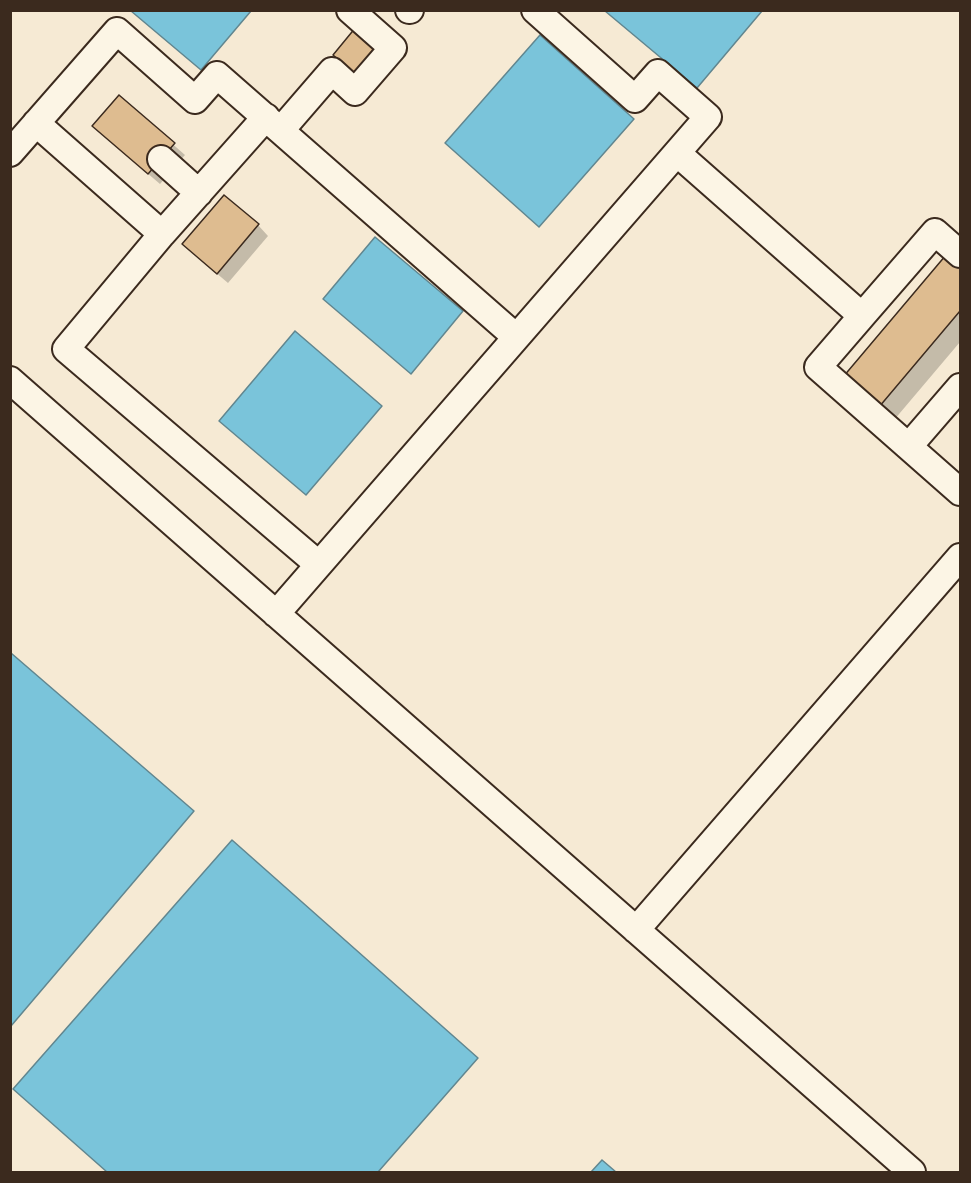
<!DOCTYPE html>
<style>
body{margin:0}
#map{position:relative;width:971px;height:1183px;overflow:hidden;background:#f6ead4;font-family:Dekko,sans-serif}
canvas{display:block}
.frame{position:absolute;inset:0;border:12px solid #3b2a1e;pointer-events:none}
</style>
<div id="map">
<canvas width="971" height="1183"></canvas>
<div class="frame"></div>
</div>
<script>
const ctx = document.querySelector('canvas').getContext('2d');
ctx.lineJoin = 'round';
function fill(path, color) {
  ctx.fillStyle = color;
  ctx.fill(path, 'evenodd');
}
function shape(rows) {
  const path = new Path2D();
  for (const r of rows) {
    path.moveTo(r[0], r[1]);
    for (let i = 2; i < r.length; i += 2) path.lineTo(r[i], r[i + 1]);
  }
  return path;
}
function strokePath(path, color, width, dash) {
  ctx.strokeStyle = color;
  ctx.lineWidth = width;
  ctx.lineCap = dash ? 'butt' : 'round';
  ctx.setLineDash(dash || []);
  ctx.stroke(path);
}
const water = shape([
 [131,11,251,11,201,70,131,11],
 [605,11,762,11,697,88,605,11],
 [540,35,634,119,539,227,445,143,540,35],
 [375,237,463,311,411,374,323,299,375,237],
 [295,331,382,406,306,495,219,421,295,331],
 [11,653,194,811,11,1026,11,653],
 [232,840,478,1058,378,1172,107,1172,13,1089,232,840],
 [602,1160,616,1172,591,1172,602,1160]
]);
fill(water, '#7ac4da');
strokePath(water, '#61868f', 1.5);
fill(shape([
 [119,97,185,155,160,184,105,137],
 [258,225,268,236,228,283,195,255],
 [946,257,960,269,960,342,894,420,845,377]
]), '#0003');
const building = shape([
 [356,27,377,46,354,73,333,55,356,27],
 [119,95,175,143,148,174,92,126,119,95],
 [224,195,259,224,217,274,182,244,224,195],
 [946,255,960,267,960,311,879,407,843,377,946,255]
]);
fill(building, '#debc90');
strokePath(building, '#3b2a1e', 1.5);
const minor = shape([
 [409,10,410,10],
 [36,123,162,234,266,117],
 [281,130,332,71,355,92,393,48,350,10],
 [10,153,117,31,195,100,217,75,516,337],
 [677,153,862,316,818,367,960,492],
 [161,159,199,193],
 [162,234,66,349,318,564],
 [862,316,935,232,960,254],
 [10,380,912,1172],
 [909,446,960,387],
 [276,614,708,117,658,73,635,99,535,10],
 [636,930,960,557]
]);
strokePath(minor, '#3b2a1e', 30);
strokePath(minor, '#fcf5e5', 26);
</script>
